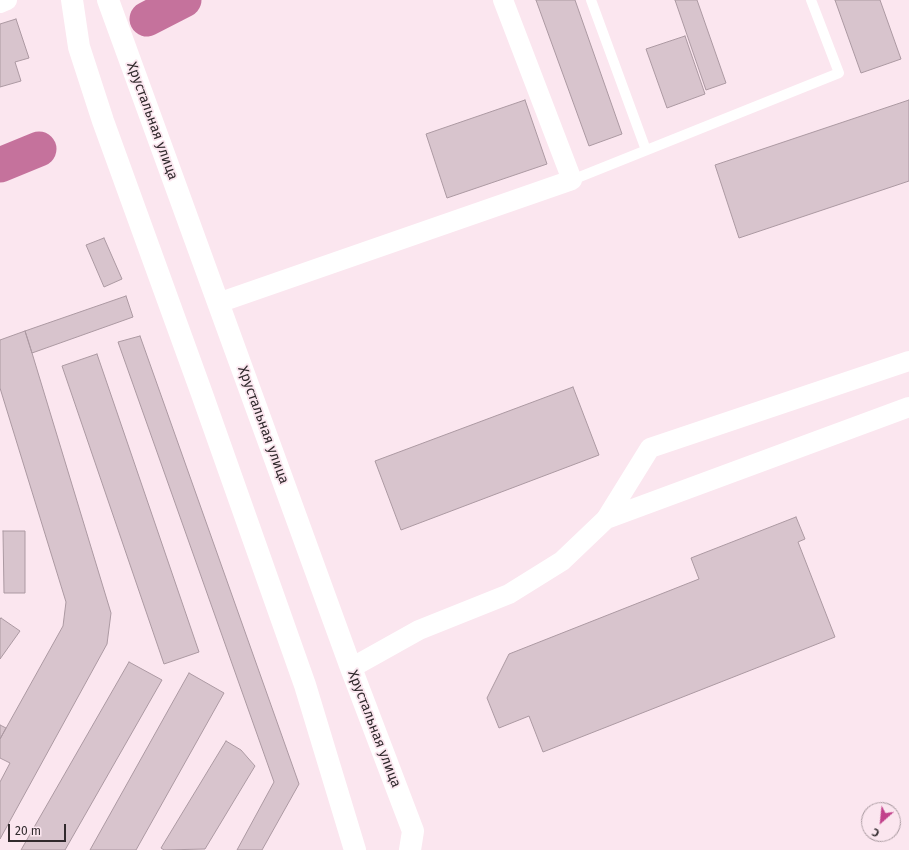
<!DOCTYPE html>
<meta charset="utf-8">
<style>
body{margin:0}
#map{position:relative;width:909px;height:850px;overflow:hidden;background:#fbe6ef;font-family:"Fira Sans",sans-serif}
canvas{display:block}
.north{position:absolute;left:861px;top:802px;width:40px;height:40px;box-sizing:border-box;background:#fbe6ef;border:1px solid #aa9ba1;border-radius:50%;rotate:207deg;font-size:11px;font-weight:700;line-height:16px;text-align:center;color:#312a2d}
.north::after{content:'';display:block;margin:auto;width:14px;height:18px;background:#c2418b;clip-path:polygon(50% 0,100% 100%,50% 72%,0 100%)}
.scale{position:absolute;left:8px;top:824px;width:58px;height:18px;box-sizing:border-box;border:2px solid #312a2d;border-top:0;padding-left:5px;font-size:12px;line-height:14px;white-space:nowrap;color:#312a2d;-webkit-text-stroke:3px #fbe6ef;paint-order:stroke}
</style>
<div id="map">
<canvas width="909" height="850"></canvas>
<div class="north">С</div>
<div class="scale">20 m</div>
</div>
<script>
const ctx = document.querySelector('canvas').getContext('2d');
ctx.lineJoin = 'round';
function shape(rows) {
  const path = new Path2D();
  for (const r of rows) {
    path.moveTo(r[0], r[1]);
    for (let i = 2; i < r.length; i += 2) path.lineTo(r[i], r[i + 1]);
  }
  return path;
}
function strokePath(path, color, width, dash) {
  ctx.strokeStyle = color;
  ctx.lineWidth = width;
  ctx.lineCap = dash ? 'butt' : 'round';
  ctx.setLineDash(dash || []);
  ctx.stroke(path);
}
function fill(path, color) {
  ctx.fillStyle = color;
  ctx.fill(path, 'evenodd');
}
function write(font, color, halo, rows, align = 'center') {
  ctx.font = font + ' "Fira Sans",sans-serif';
  ctx.lineWidth = 3.5;
  ctx.setLineDash([]);
  ctx.textBaseline = 'middle';
  ctx.strokeStyle = halo;
  ctx.fillStyle = color;
  for (const [text, x, y, turn = 0] of rows) {
    ctx.save();
    ctx.translate(x, y);
    ctx.rotate((+turn || 0) * Math.PI / 180);
    ctx.textAlign = isNaN(turn) ? turn : align;
    if (halo) ctx.strokeText(text, 0, 0);
    ctx.fillText(text, 0, 0);
    ctx.restore();
  }
}
strokePath(shape([
 [147,19,184,0],
 [0,165,39,149]
]), '#c5729c', 35);
const building = shape([
 [536,0,575,0,622,134,589,146,536,0],
 [675,0,697,0,726,83,706,90,675,0],
 [835,0,880,0,901,59,861,73,835,0],
 [16,19,29,58,15,62,21,81,0,87,0,24,16,19],
 [685,36,705,94,667,108,646,49,685,36],
 [525,100,547,164,447,198,426,134,525,100],
 [909,100,909,181,739,238,715,165,909,100],
 [104,238,122,279,104,287,86,245,104,238],
 [126,296,133,317,32,353,25,331,126,296],
 [25,331,32,353,111,613,107,644,0,839,0,782,10,763,0,758,0,739,63,626,66,602,0,388,0,340,25,331],
 [140,336,299,784,262,850,237,850,274,782,118,342,140,336],
 [97,354,199,652,164,664,62,366,97,354],
 [573,387,599,455,401,530,375,461,573,387],
 [796,517,805,539,798,542,835,637,543,752,529,716,499,728,487,698,509,654,699,579,691,558,796,517],
 [3,531,25,531,25,593,4,593,3,531],
 [1,618,20,631,0,659,0,619,1,618],
 [129,662,162,680,65,850,21,850,129,662],
 [189,673,224,693,136,850,90,850,189,673],
 [0,725,6,728,0,739,0,725],
 [226,741,241,750,255,766,205,849,164,850,161,848,226,741]
]);
fill(building, '#d8c4cd');
strokePath(building, '#ac99a2', 1);
strokePath(shape([
 [591,0,646,150],
 [572,180,839,73,811,0]
]), '#fff', 10);
strokePath(shape([
 [0,3,7,0],
 [218,303,572,180,503,0],
 [606,519,909,407],
 [351,668,419,630,509,594,562,561,606,519,650,448,909,361]
]), '#fff', 20);
strokePath(shape([
 [72,0,79,47,103,121,202,394,305,685,355,850],
 [108,0,351,668,413,831,410,850]
]), '#fff', 22);
write('14px', '#312a2d', '#fbe6ef', [
 ["Хрустальная улица",152,121,70],
 ["Хрустальная улица",263,425,70],
 ["Хрустальная улица",374,729,69]
]);
</script>
